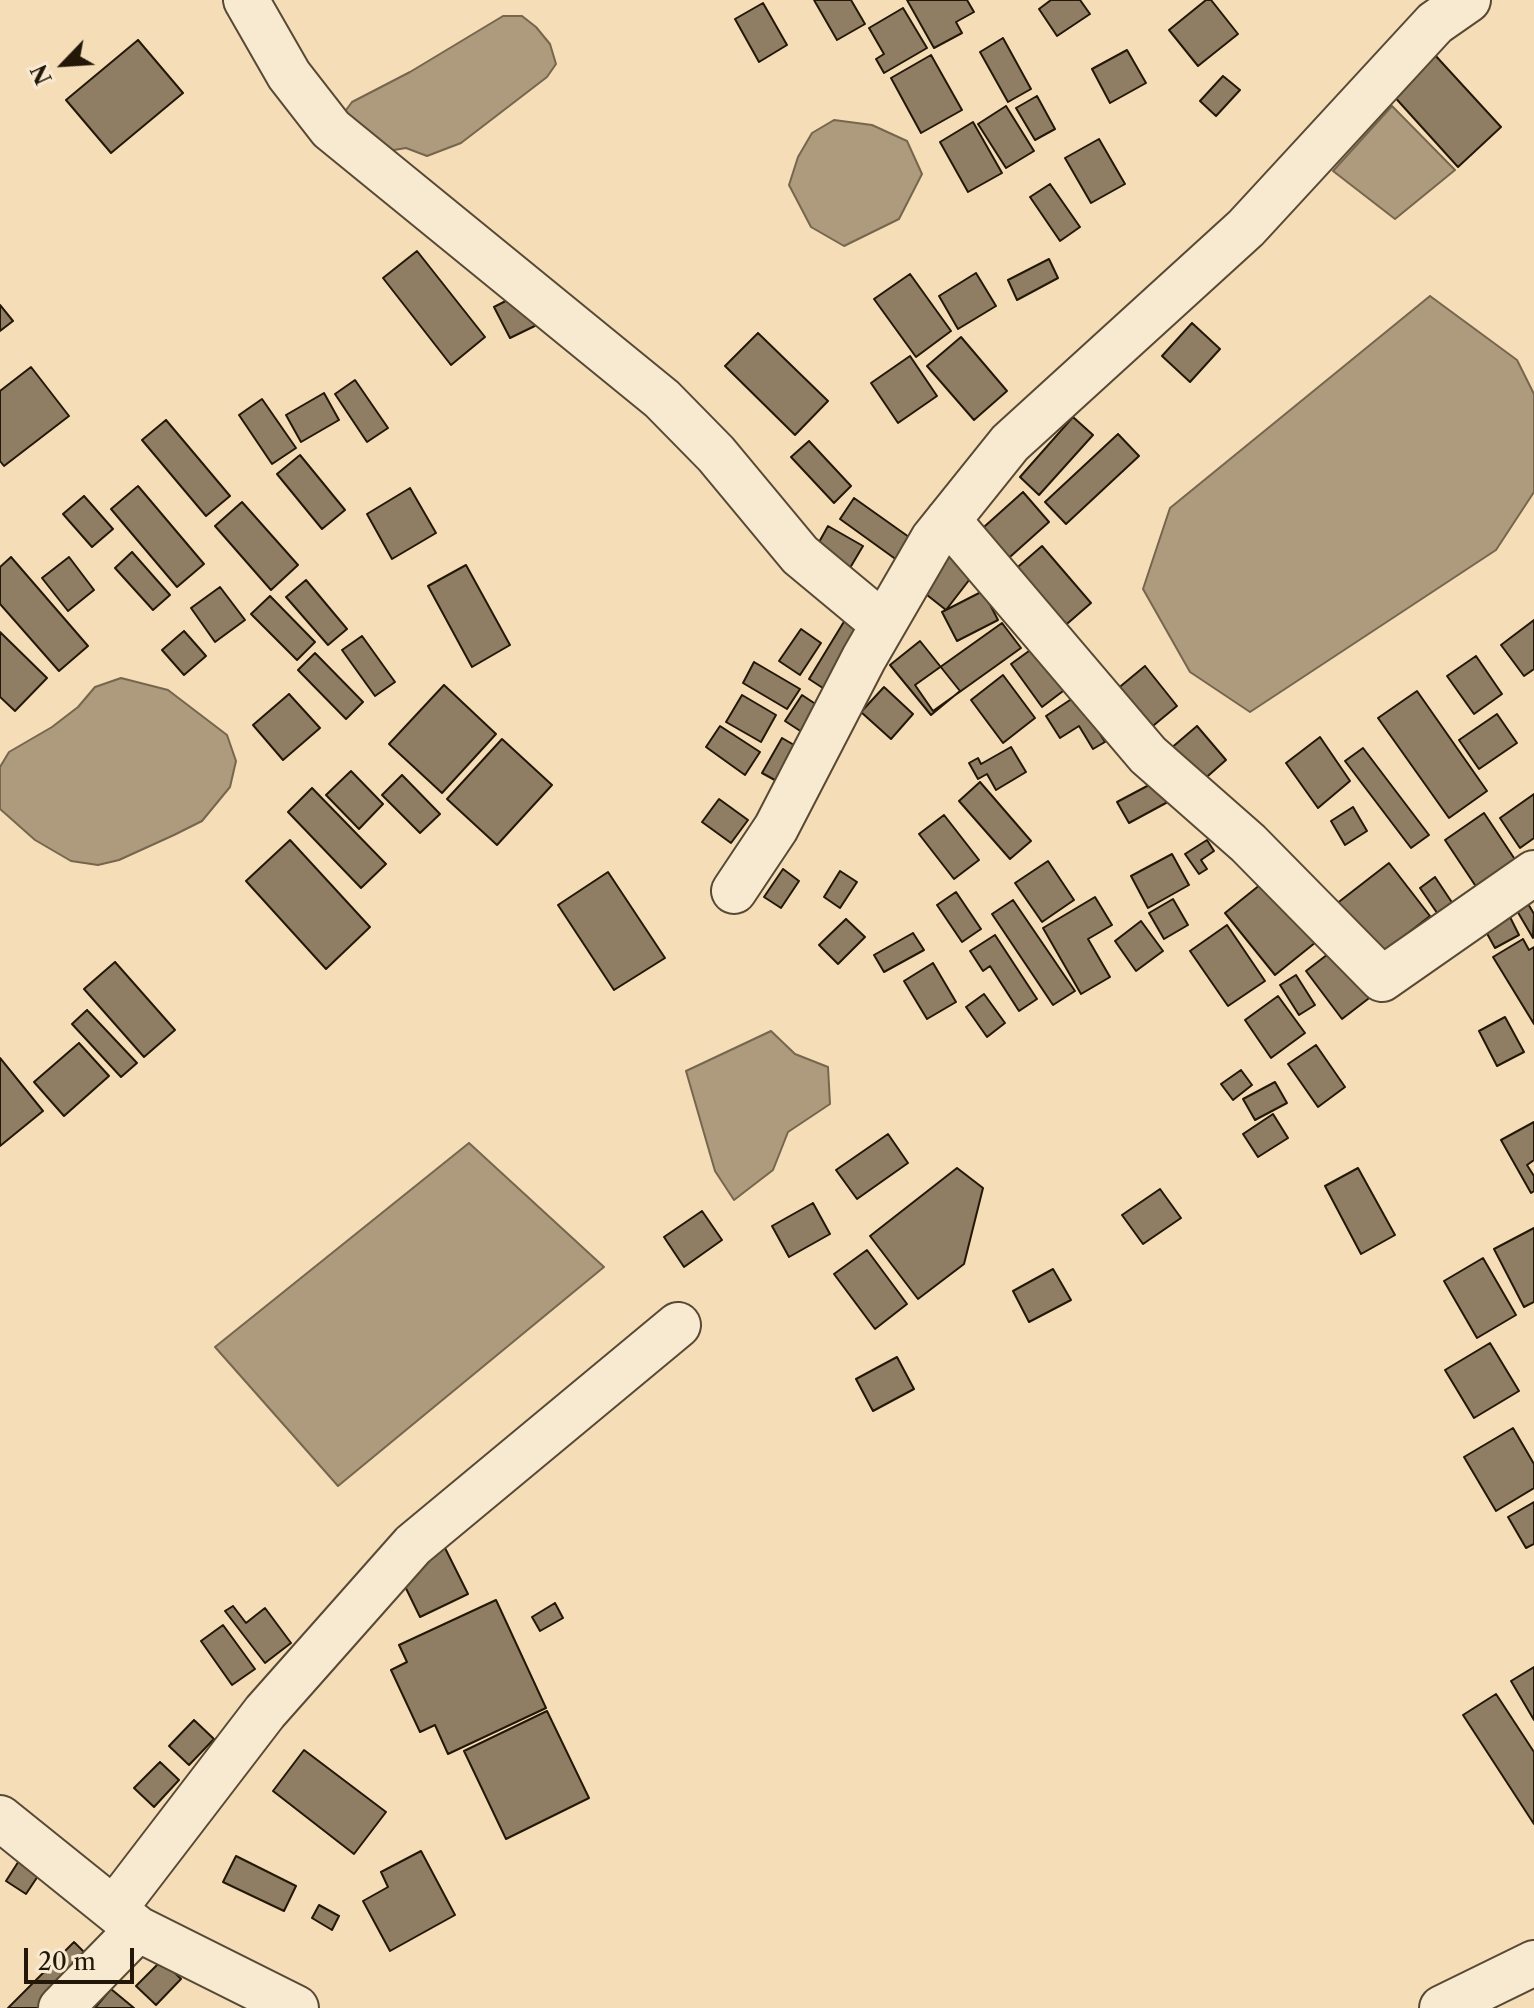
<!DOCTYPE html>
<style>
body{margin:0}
#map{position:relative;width:1534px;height:2008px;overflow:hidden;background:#f5ddb8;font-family:"Libre Caslon Text",serif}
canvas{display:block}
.north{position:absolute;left:24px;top:24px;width:80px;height:80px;-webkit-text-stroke:6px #f8e9d1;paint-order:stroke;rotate:245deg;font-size:22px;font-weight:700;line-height:32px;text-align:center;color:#231808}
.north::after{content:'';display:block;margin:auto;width:28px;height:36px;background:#231808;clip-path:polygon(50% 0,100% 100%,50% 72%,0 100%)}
.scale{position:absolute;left:24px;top:1948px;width:110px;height:36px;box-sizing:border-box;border:4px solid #231808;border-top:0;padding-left:10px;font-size:24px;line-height:28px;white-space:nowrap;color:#231808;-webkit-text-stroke:6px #f8e9d1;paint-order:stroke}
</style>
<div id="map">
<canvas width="1534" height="2008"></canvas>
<div class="north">N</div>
<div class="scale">20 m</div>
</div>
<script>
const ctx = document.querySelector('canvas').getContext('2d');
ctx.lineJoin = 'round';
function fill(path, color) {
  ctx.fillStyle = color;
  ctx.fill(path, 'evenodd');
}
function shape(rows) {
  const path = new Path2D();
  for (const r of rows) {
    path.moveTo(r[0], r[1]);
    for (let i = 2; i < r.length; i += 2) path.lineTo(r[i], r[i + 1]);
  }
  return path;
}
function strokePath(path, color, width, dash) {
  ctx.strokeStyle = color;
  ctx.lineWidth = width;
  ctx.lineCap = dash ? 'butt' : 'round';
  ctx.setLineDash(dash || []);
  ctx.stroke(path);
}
const water = shape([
 [503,16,522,16,536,27,550,44,556,64,547,77,461,143,427,156,406,148,388,151,346,120,346,110,352,102,410,72,503,16],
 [1392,106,1455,170,1395,219,1333,171,1392,106],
 [834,120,872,125,907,141,922,174,899,219,844,246,811,227,789,185,798,157,812,133,834,120],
 [1430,296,1517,360,1534,394,1534,492,1496,550,1250,712,1190,672,1143,589,1170,508,1430,296],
 [121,678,168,690,227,735,236,761,230,787,202,821,174,835,119,860,98,865,71,861,35,840,0,809,0,767,9,752,52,727,78,707,95,687,121,678],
 [771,1031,795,1054,828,1067,830,1104,788,1132,773,1170,734,1200,715,1171,686,1071,771,1031],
 [469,1143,604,1267,338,1486,215,1347,469,1143]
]);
fill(water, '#ae9a7c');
strokePath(water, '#76664e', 2);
const building = shape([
 [814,0,851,0,865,24,837,40,814,0],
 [907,0,967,0,974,12,956,22,962,33,934,48,907,0],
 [1051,0,1080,0,1090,14,1057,36,1039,9,1051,0],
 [1206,0,1211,0,1238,34,1198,66,1169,30,1206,0],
 [763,3,787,45,759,62,735,19,763,3],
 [903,8,927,48,884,73,876,59,884,54,869,28,903,8],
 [1003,38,1031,89,1008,102,980,52,1003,38],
 [138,40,183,93,111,153,66,100,138,40],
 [1127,50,1146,83,1110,103,1092,69,1127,50],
 [1434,54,1501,127,1458,167,1391,93,1434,54],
 [931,55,962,110,921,133,891,78,931,55],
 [1223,76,1240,90,1216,116,1200,101,1223,76],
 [1037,96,1055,129,1035,140,1016,108,1037,96],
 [1006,106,1034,151,1006,168,978,124,1006,106],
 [973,122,1002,173,968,192,940,142,973,122],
 [1099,139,1125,184,1091,203,1065,158,1099,139],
 [1050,184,1080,227,1060,241,1030,197,1050,184],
 [417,251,485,337,451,365,383,278,417,251],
 [1049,259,1058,278,1017,300,1008,280,1049,259],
 [976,273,996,306,958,329,939,296,976,273],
 [910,274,951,331,916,357,874,299,910,274],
 [527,290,543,322,510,338,494,307,527,290],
 [0,305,13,321,0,331,0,305],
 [1192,323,1220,349,1190,382,1162,356,1192,323],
 [758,333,828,401,795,435,725,366,758,333],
 [961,337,1007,391,974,420,927,366,961,337],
 [910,356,937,396,898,423,871,383,910,356],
 [31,367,69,416,4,466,0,461,0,391,31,367],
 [355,380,388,428,367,442,335,394,355,380],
 [324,393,339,420,301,442,286,415,324,393],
 [262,399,296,448,272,464,239,415,262,399],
 [1073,417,1093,435,1039,495,1020,477,1073,417],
 [166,420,230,496,206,516,142,440,166,420],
 [1118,434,1139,456,1066,524,1045,502,1118,434],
 [809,441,851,486,834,503,791,457,809,441],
 [300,455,345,510,322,529,277,474,300,455],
 [138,486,204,564,177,587,111,509,138,486],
 [410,488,436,533,392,559,367,514,410,488],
 [1023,492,1049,522,1001,565,975,535,1023,492],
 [84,496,113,529,92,547,63,514,84,496],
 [854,498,916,542,901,563,840,519,854,498],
 [242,502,298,565,271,590,215,526,242,502],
 [828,526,863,546,847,573,813,553,828,526],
 [1042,546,1091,603,1053,636,1004,579,1042,546],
 [132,552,170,595,153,610,115,568,132,552],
 [950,556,973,575,946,610,922,591,950,556],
 [11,557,88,646,59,671,0,604,0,567,11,557],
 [69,557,94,590,68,611,42,578,69,557],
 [466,565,510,645,472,667,428,586,466,565],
 [306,580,347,629,328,645,286,597,306,580],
 [220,587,245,620,215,642,191,608,220,587],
 [983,591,998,620,957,641,942,612,983,591],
 [270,596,315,642,297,660,251,614,270,596],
 [845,620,866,633,829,692,809,679,845,620],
 [1534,620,1534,669,1524,676,1501,645,1534,620],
 [1002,623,1021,648,933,711,915,685,1002,623],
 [801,629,821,643,800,675,779,661,801,629],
 [184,631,206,656,184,675,162,650,184,631],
 [0,632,47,678,15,711,0,697,0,632],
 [362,636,395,682,375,696,342,650,362,636],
 [920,641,960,691,931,715,890,665,920,641],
 [1040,643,1071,685,1042,707,1011,664,1040,643],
 [315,653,363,702,346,719,298,670,315,653],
 [1476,656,1502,694,1474,714,1447,676,1476,656],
 [754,662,800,689,787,709,743,683,754,662],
 [1145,666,1177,706,1142,735,1110,695,1145,666],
 [1003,675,1035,718,1003,743,971,700,1003,675],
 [444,685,496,734,442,793,389,744,444,685],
 [884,687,913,714,891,739,861,712,884,687],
 [1417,691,1487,791,1449,818,1378,718,1417,691],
 [289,694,320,728,283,760,253,725,289,694],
 [742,695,776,715,761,742,726,722,742,695],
 [802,695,826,711,808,736,785,721,802,695],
 [1076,696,1105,742,1093,749,1079,726,1060,738,1046,716,1076,696],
 [1497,714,1517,743,1479,769,1459,740,1497,714],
 [720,726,760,752,745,775,706,747,720,726],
 [1197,726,1226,760,1192,790,1162,756,1197,726],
 [1320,737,1350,781,1318,808,1286,763,1320,737],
 [782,738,801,749,782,784,762,773,782,738],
 [502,739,552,785,497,845,447,799,502,739],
 [1011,747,1026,772,996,790,987,774,978,779,969,763,978,758,981,764,1011,747],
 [1363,748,1429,835,1411,848,1345,761,1363,748],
 [351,771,383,804,359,829,326,795,351,771],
 [402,775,440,814,420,833,382,795,402,775],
 [1166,776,1177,797,1129,823,1117,802,1166,776],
 [980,782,1031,841,1010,859,959,801,980,782],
 [312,788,386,864,361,888,288,812,312,788],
 [1534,794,1534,838,1520,848,1500,818,1534,794],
 [719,799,748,820,731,843,702,822,719,799],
 [1353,807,1367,831,1345,845,1331,821,1353,807],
 [1484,813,1522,870,1483,897,1445,840,1484,813],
 [944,815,979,860,954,879,919,834,944,815],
 [290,840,370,927,326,969,246,881,290,840],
 [1207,840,1214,851,1201,860,1207,869,1199,874,1185,854,1207,840],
 [1172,854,1189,885,1148,908,1131,876,1172,854],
 [1048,861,1074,900,1042,922,1015,883,1048,861],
 [1389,863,1430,916,1372,961,1331,908,1389,863],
 [783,869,799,881,781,908,764,897,783,869],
 [840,871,857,882,840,908,824,897,840,871],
 [608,872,665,958,614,990,558,905,608,872],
 [1271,876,1321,938,1275,975,1225,913,1271,876],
 [1435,877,1459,913,1444,923,1420,888,1435,877],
 [956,892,981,929,962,942,937,905,956,892],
 [1095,897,1112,925,1088,939,1110,977,1081,994,1043,928,1095,897],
 [1524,897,1534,914,1533,938,1513,904,1524,897],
 [1173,899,1188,925,1164,939,1149,913,1173,899],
 [1013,900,1075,991,1053,1005,992,914,1013,900],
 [1504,905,1519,935,1495,948,1479,919,1504,905],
 [846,919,865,937,838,964,819,945,846,919],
 [1141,921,1163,951,1136,971,1115,941,1141,921],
 [1227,925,1265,981,1228,1006,1190,951,1227,925],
 [913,933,924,950,884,972,874,955,913,933],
 [995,935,1037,999,1019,1011,990,966,983,971,970,951,995,935],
 [1523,939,1529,950,1534,947,1534,1024,1493,957,1523,939],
 [1341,944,1377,992,1342,1019,1306,971,1341,944],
 [115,962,175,1030,144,1057,84,989,115,962],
 [933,963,956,1002,927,1019,904,981,933,963],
 [1296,975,1315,1005,1299,1015,1280,985,1296,975],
 [984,994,1005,1023,987,1037,966,1007,984,994],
 [1278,996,1305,1033,1271,1058,1245,1020,1278,996],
 [87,1010,137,1063,121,1077,72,1024,87,1010],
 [1505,1017,1524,1052,1497,1066,1479,1031,1505,1017],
 [79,1043,109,1076,64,1116,34,1082,79,1043],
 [1316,1045,1345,1087,1318,1107,1288,1064,1316,1045],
 [0,1058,43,1111,0,1146,0,1058],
 [1241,1070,1252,1085,1233,1100,1221,1084,1241,1070],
 [1275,1082,1287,1103,1255,1120,1243,1099,1275,1082],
 [1273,1114,1288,1138,1258,1157,1243,1134,1273,1114],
 [1534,1122,1534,1160,1527,1165,1534,1176,1534,1191,1531,1193,1501,1140,1534,1122],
 [888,1134,908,1163,857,1199,836,1170,888,1134],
 [957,1168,983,1188,964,1264,918,1299,870,1236,957,1168],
 [1358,1168,1395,1235,1361,1254,1325,1186,1358,1168],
 [1160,1189,1181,1218,1143,1244,1122,1215,1160,1189],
 [813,1203,830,1234,789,1257,772,1226,813,1203],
 [702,1211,722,1240,684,1267,664,1237,702,1211],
 [1534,1228,1534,1302,1524,1307,1494,1249,1534,1228],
 [867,1250,907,1304,875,1329,834,1274,867,1250],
 [1483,1258,1516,1315,1477,1338,1444,1281,1483,1258],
 [1053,1269,1071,1300,1029,1322,1013,1291,1053,1269],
 [1490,1343,1519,1391,1474,1418,1445,1370,1490,1343],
 [897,1357,914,1389,873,1411,856,1379,897,1357],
 [1513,1428,1534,1464,1534,1488,1496,1511,1464,1457,1513,1428],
 [1534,1502,1534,1544,1526,1548,1508,1517,1534,1502],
 [444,1546,468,1594,420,1617,397,1570,444,1546],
 [496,1600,546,1708,448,1754,435,1725,420,1732,391,1670,407,1662,399,1645,496,1600],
 [555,1603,563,1618,540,1631,532,1617,555,1603],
 [233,1606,246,1623,265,1608,291,1643,265,1663,225,1611,233,1606],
 [223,1625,255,1669,232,1685,201,1641,223,1625],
 [1534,1667,1534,1720,1511,1681,1534,1667],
 [1496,1694,1534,1752,1534,1824,1463,1715,1496,1694],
 [547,1711,589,1798,506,1839,464,1751,547,1711],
 [194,1720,214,1739,189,1765,169,1746,194,1720],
 [304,1750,386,1812,354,1854,273,1791,304,1750],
 [160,1762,179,1780,154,1807,134,1788,160,1762],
 [421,1851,455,1915,390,1951,363,1901,388,1887,381,1872,421,1851],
 [24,1853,44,1867,26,1894,6,1881,24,1853],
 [236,1856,296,1886,284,1911,223,1882,236,1856],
 [319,1905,339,1916,332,1930,312,1918,319,1905],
 [74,1942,96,1964,51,2008,8,2008,74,1942],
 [162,1960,181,1979,156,2005,136,1986,162,1960],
 [111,1989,134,2008,95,2008,111,1989]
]);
fill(building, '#907e64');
strokePath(building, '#231808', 2);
const minor = shape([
 [246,0,289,75,331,129,662,399,716,454,800,555,883,624],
 [948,520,1148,755,1248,843,1382,979,1534,873],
 [734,891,776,828,864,658,933,539,1010,443,1246,228,1435,23,1468,0],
 [0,1818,138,1929,296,2008],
 [114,1909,265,1712,413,1545,678,1325],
 [61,2008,138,1929],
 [1442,2008,1534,1963]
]);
strokePath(minor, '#584934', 48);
strokePath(minor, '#f8e9d1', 44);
</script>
